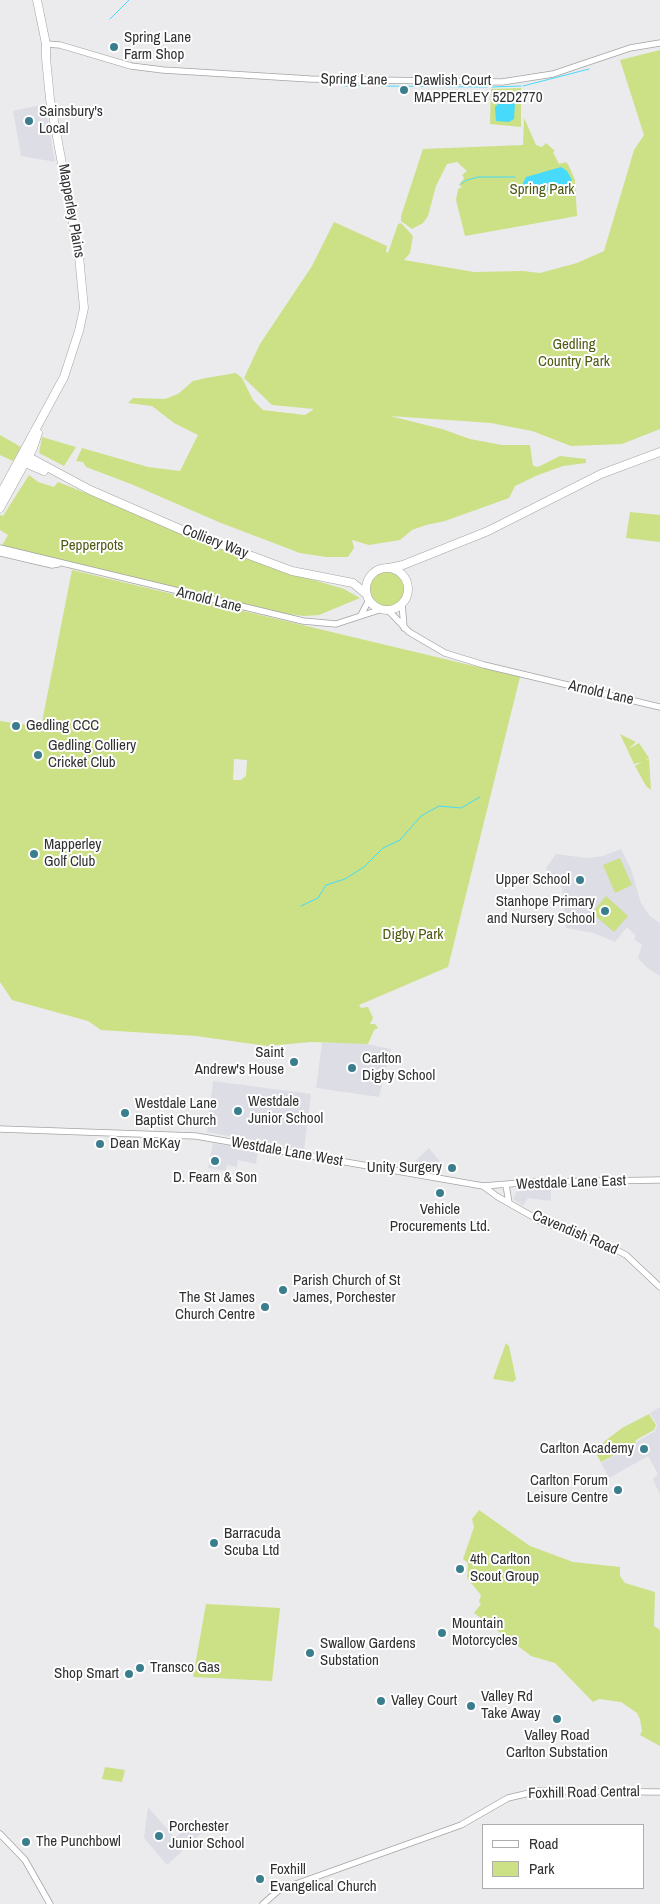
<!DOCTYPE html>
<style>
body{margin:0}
#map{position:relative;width:660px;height:1904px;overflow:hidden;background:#ebebed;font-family:"Archivo Narrow",sans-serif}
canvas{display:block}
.legend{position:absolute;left:482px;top:1824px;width:162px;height:65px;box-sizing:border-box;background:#fff;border:1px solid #adadad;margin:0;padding:6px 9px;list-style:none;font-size:15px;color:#313132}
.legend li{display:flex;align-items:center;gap:10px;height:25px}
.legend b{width:25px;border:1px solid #adadad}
</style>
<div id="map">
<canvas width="660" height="1904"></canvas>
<ul class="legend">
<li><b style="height:6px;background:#fff"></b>Road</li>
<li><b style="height:14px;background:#cce085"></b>Park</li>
</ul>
</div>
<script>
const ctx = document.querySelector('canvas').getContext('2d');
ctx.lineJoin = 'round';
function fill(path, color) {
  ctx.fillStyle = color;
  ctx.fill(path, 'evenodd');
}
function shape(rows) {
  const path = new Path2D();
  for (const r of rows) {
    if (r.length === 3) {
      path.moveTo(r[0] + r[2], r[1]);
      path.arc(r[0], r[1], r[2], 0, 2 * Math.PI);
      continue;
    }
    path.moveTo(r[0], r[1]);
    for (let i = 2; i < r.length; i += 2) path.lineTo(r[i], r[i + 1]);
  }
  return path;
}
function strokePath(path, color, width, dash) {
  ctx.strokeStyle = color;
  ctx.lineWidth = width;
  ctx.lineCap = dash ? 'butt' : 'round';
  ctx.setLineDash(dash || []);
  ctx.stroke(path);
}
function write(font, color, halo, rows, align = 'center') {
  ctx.font = font + ' "Archivo Narrow",sans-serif';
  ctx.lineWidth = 4;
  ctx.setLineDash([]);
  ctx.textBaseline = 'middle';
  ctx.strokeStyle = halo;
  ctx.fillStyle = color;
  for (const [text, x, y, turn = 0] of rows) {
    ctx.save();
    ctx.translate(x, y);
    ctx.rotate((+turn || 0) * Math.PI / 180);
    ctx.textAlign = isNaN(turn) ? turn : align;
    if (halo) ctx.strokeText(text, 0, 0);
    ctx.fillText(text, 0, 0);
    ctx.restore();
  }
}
fill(shape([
 [45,104,55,162,21,156,13,111],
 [621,849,631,869,641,903,650,916,660,923,660,976,646,967,638,958,642,945,634,939,636,936,627,927,615,942,594,933,566,928,562,888,546,868,556,854,587,858,603,856],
 [322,1043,361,1043,391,1049,379,1097,316,1088],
 [213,1081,311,1094,304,1150,207,1132],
 [213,1143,258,1151,256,1164,238,1160,237,1167,227,1165,226,1171,208,1168],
 [429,1148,441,1163,440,1173,407,1169],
 [528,1187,551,1187,551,1201,528,1198,523,1206,513,1199,516,1192],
 [660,1407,660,1495,653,1479,658,1474,648,1456,609,1478,601,1463,655,1431,657,1425,650,1413],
 [148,1807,175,1838,188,1827,192,1832,199,1827,203,1832,167,1865,144,1838]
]), '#dddde6');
fill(shape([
 [660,50,660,429,622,444,571,446,532,431,491,423,390,416,442,429,470,439,502,445,530,445,533,466,538,467,560,456,586,459,586,463,563,466,538,475,515,486,509,498,445,521,426,525,412,530,400,540,369,545,352,540,354,548,348,557,326,557,300,553,221,523,131,484,86,467,83,462,76,461,82,448,148,467,180,471,198,435,174,423,152,406,128,403,133,398,165,399,178,394,193,381,206,378,236,373,242,378,253,400,263,410,305,415,314,409,272,405,244,378,260,344,312,266,334,222,387,246,386,252,388,253,398,224,401,223,413,236,410,253,404,260,474,272,523,271,540,273,577,263,604,251,634,150,644,135,620,60],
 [521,88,521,127,490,124,491,89],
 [524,118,536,145,542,147,546,143,555,151,553,152,559,164,566,162,569,166,575,180,577,216,465,236,456,200,458,189,462,187,459,185,464,178,462,175,467,171,457,162,447,164,436,186,428,216,423,223,412,229,401,221,401,216,423,149,523,145],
 [0,435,21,447,13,461,0,455],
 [42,437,76,447,64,466,39,453],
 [29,475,38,482,54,487,58,482,283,571,344,589,360,598,319,615,304,616,279,613,1,547,8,535,0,530,0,515,3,516],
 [630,512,660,515,660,542,626,538],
 [72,570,520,677,448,967,359,1005,361,1008,368,1007,373,1018,370,1024,375,1024,378,1028,374,1030,368,1044,311,1042,267,1046,196,1036,101,1030,88,1021,12,1000,0,982,0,721,41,727],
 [234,759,247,760,246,776,241,780,233,780],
 [386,589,18],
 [620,734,636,742,628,749,639,743,649,758,645,760,649,759,651,790,646,786,635,766,642,762,634,764],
 [620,858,632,885,615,893,603,865],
 [606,896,628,916,614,932,592,913],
 [506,1343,509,1346,516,1379,513,1382,493,1379],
 [649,1414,656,1425,654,1430,636,1440,635,1444,601,1462,595,1452,605,1441,622,1428],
 [479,1510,530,1546,573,1562,620,1567,620,1576,625,1583,655,1592,654,1626,660,1630,660,1746,640,1735,642,1731,640,1719,637,1713,621,1702,599,1699,593,1702,555,1663,531,1656,474,1613,481,1604,479,1602,481,1595,467,1578,468,1563,463,1559,474,1527,472,1519],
 [206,1604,280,1608,272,1681,193,1677],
 [105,1767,125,1770,122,1782,102,1779]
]), '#cce085');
fill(shape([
 [509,97,515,103,514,119,509,122,496,121,495,107,503,99],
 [561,167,567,171,572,180,571,186,544,191,527,190,522,185,526,177]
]), '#47dafa');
strokePath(shape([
 [110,19,129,0],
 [345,86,376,85],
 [381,86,487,87],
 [523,86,589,69],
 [492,87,521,86],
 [461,184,467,180,478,177,515,177],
 [301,906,318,898,326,885,345,879,364,867,383,848,400,840,421,816,439,806,461,808,480,797]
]), '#47dafa', 1);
const minor = shape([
 [46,44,60,45,131,66,163,70,310,79,502,82,553,74,630,48,660,43],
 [0,548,303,621,336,624,382,609],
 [0,553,52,565,58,564],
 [402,603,404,628],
 [388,610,409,632,445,653,484,665,660,707],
 [361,615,369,600],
 [0,1129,196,1136,483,1186,533,1182,660,1180],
 [506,1185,509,1203],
 [483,1186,498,1197,544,1223,601,1242,626,1255,660,1287],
 [0,1834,25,1860,50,1904],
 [263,1904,279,1890,461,1825,508,1798,538,1791,660,1792]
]);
const major = shape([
 [23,454,90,490,182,530,292,571,353,583,366,594],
 [21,461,44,471],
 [0,495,64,377,79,331,84,308,79,256,50,99,46,58,46,44,37,0],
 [0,508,33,448,38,433],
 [389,568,403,565,488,531,601,474,660,452],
 [387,589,21]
]);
strokePath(minor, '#a4a4a5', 7);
strokePath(major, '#a4a4a5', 9);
strokePath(minor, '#fff', 5.5);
strokePath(major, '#fff', 8);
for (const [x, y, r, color] of [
 [114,47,5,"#3a7e8d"],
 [404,90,5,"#3a7e8d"],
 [29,121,5,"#3a7e8d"],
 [16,726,5,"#3a7e8d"],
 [38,755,5,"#3a7e8d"],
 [34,854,5,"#3a7e8d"],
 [580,880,5,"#3a7e8d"],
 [605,911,5,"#3a7e8d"],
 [294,1062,5,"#3a7e8d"],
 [352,1068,5,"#3a7e8d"],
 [238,1111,5,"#3a7e8d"],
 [125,1113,5,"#3a7e8d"],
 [100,1144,5,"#3a7e8d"],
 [215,1161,5,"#3a7e8d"],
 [452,1168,5,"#3a7e8d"],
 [440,1193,5,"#3a7e8d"],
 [283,1290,5,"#3a7e8d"],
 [265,1307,5,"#3a7e8d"],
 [644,1449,5,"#3a7e8d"],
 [618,1490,5,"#3a7e8d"],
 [214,1543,5,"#3a7e8d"],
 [460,1569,5,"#3a7e8d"],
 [442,1633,5,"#3a7e8d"],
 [310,1653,5,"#3a7e8d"],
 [140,1668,5,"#3a7e8d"],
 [129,1674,5,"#3a7e8d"],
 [381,1701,5,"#3a7e8d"],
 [471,1706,5,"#3a7e8d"],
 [557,1719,5,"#3a7e8d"],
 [159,1836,5,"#3a7e8d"],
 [26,1842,5,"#3a7e8d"],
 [260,1879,5,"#3a7e8d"]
]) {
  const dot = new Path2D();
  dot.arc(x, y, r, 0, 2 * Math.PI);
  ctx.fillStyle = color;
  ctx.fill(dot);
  strokePath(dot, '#fff', 2);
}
write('15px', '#313132', '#fff', [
 ["Spring Lane",124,38],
 ["Farm Shop",124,55],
 ["Dawlish Court",414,81],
 ["MAPPERLEY 52D2770",414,98],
 ["Sainsbury's",39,112],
 ["Local",39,129],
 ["Gedling CCC",26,726],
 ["Gedling Colliery",48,746],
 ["Cricket Club",48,763],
 ["Mapperley",44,845],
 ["Golf Club",44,862],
 ["Upper School",570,880,"right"],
 ["Stanhope Primary",595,902,"right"],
 ["and Nursery School",595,919,"right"],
 ["Saint",284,1053,"right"],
 ["Andrew's House",284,1070,"right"],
 ["Carlton",362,1059],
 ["Digby School",362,1076],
 ["Westdale",248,1102],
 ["Junior School",248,1119],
 ["Westdale Lane",135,1104],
 ["Baptist Church",135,1121],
 ["Dean McKay",110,1144],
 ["Unity Surgery",442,1168,"right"],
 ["D. Fearn & Son",215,1178,"center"],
 ["Vehicle",440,1210,"center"],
 ["Procurements Ltd.",440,1227,"center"],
 ["Parish Church of St",293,1281],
 ["James, Porchester",293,1298],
 ["The St James",255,1298,"right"],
 ["Church Centre",255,1315,"right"],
 ["Carlton Academy",634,1449,"right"],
 ["Carlton Forum",608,1481,"right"],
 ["Leisure Centre",608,1498,"right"],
 ["Barracuda",224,1534],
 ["Scuba Ltd",224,1551],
 ["4th Carlton",470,1560],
 ["Scout Group",470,1577],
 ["Mountain",452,1624],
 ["Motorcycles",452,1641],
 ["Swallow Gardens",320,1644],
 ["Substation",320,1661],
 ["Transco Gas",150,1668],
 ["Shop Smart",119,1674,"right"],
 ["Valley Rd",481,1697],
 ["Take Away",481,1714],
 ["Valley Court",391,1701],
 ["Valley Road",557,1736,"center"],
 ["Carlton Substation",557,1753,"center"],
 ["Porchester",169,1827],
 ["Junior School",169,1844],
 ["The Punchbowl",36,1842],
 ["Foxhill",270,1870],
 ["Evangelical Church",270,1887]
], 'left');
write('15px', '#313132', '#fff', [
 ["Spring Lane",354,80,1],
 ["Mapperley Plains",71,211,80],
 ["Colliery Way",215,542,21],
 ["Arnold Lane",209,600,14],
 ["Arnold Lane",601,693,13],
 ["Westdale Lane West",287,1152,10],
 ["Westdale Lane East",571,1183,-2],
 ["Cavendish Road",575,1233,23],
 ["Foxhill Road Central",584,1793,-1]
]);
write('15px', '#4f5b13', '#fff', [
 ["Spring Park",542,190],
 ["Gedling",574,345],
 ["Country Park",574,362],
 ["Pepperpots",92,546],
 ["Digby Park",413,935]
]);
</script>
